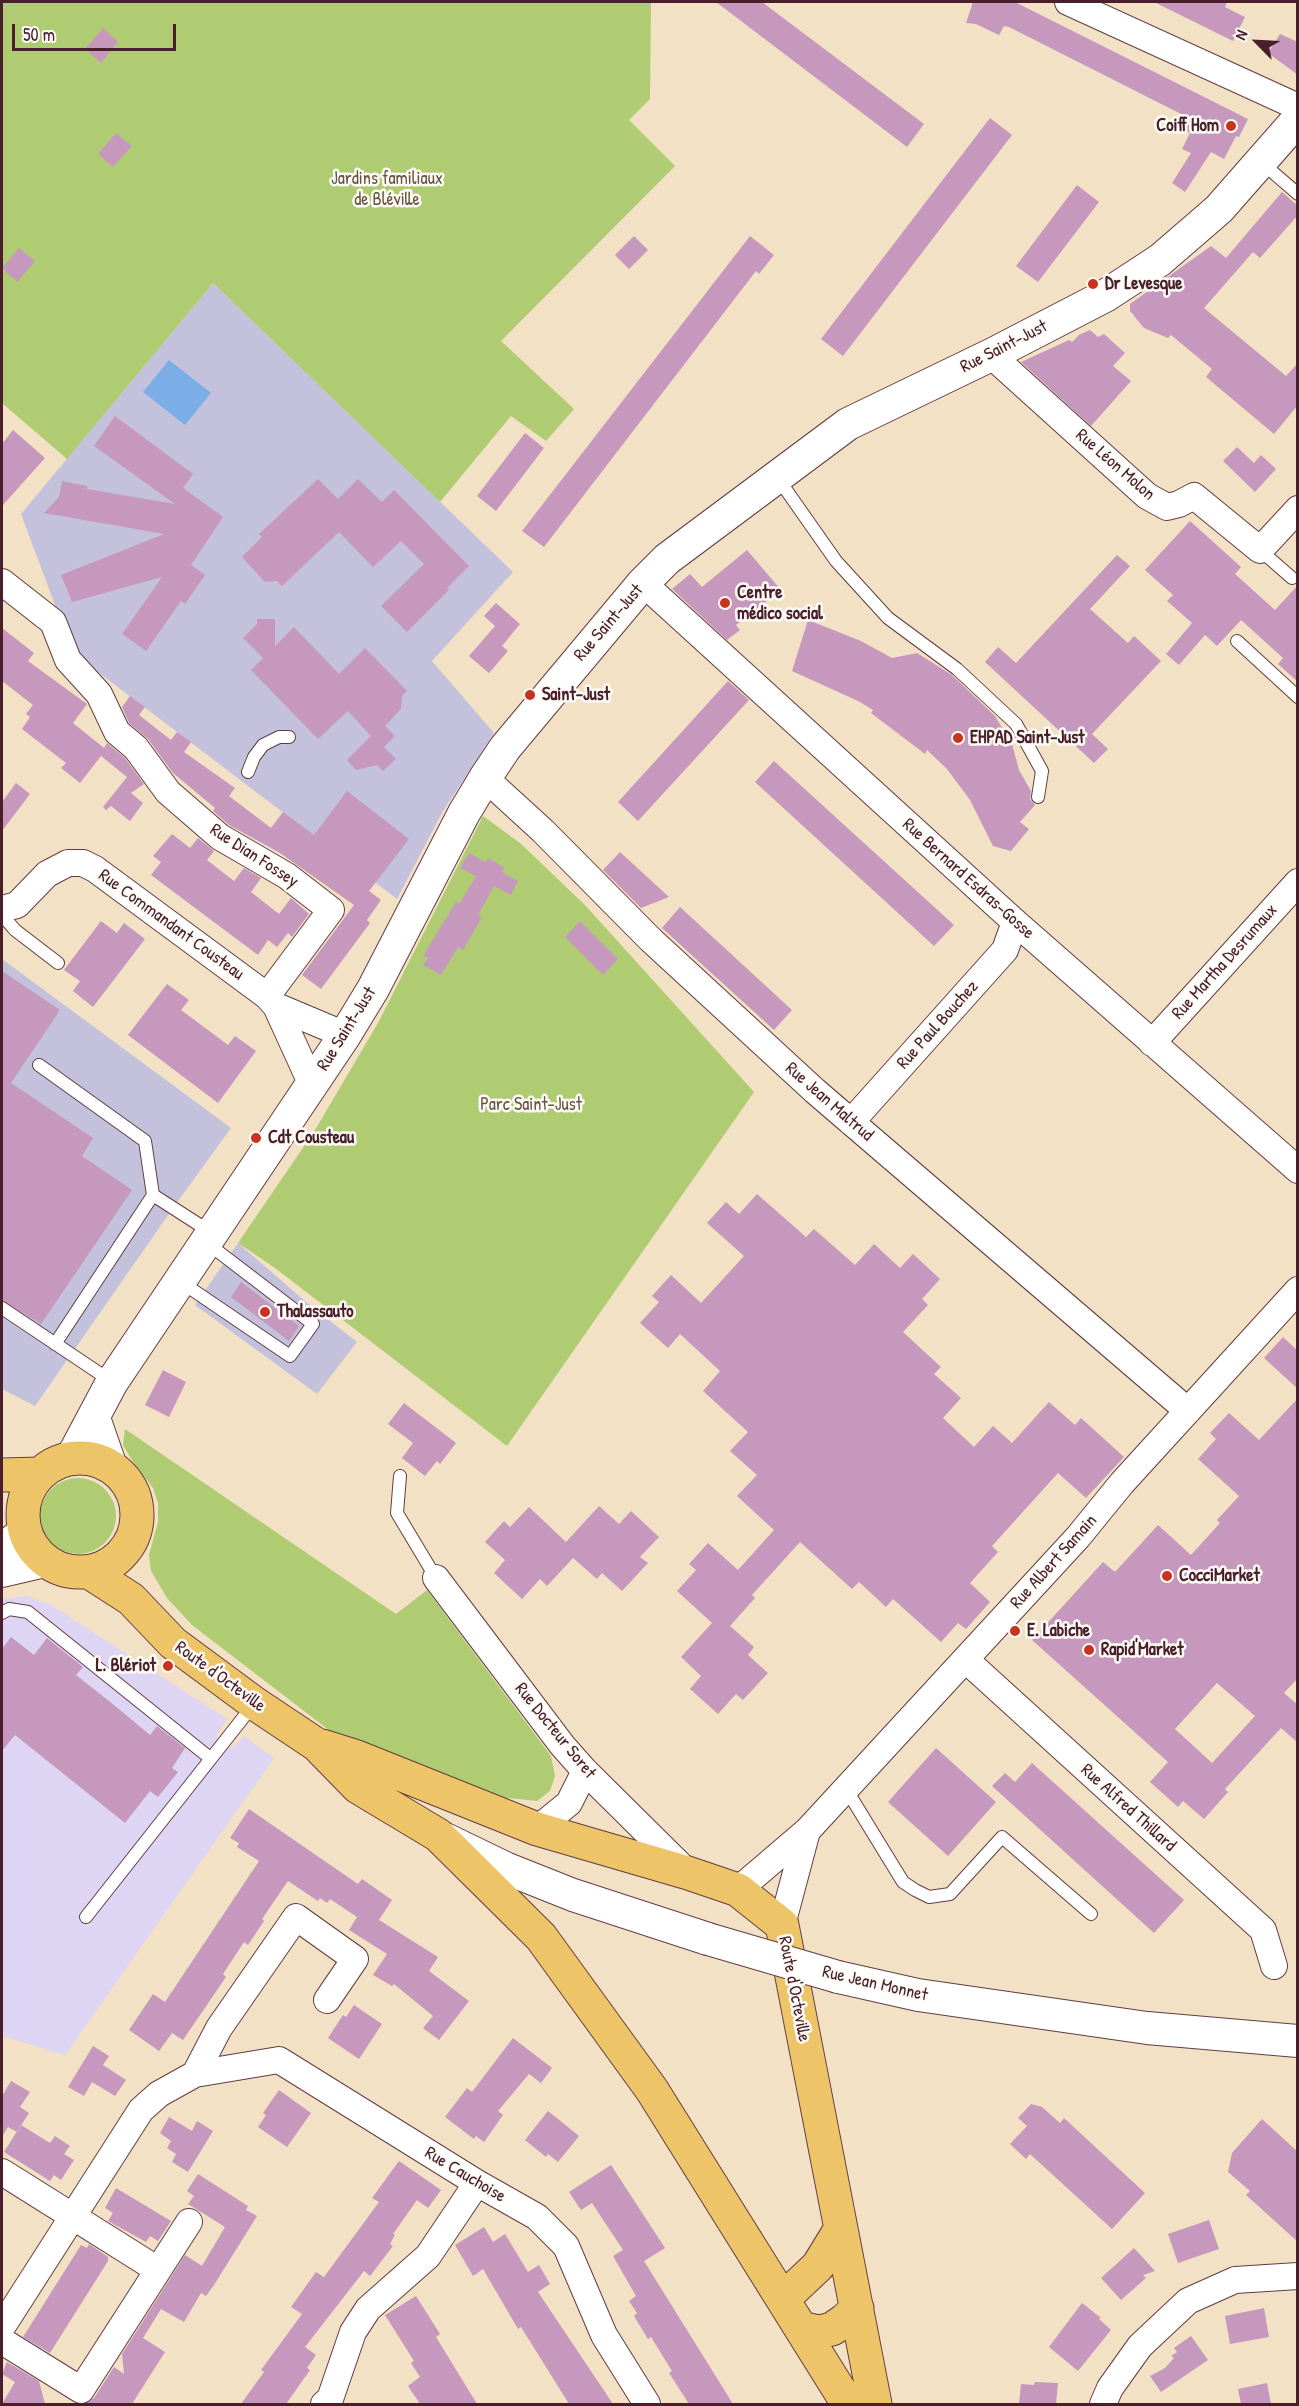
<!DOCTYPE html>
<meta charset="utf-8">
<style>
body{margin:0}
#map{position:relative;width:1299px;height:2406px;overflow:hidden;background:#f2e1c4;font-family:"Patrick Hand",sans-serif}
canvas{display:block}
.frame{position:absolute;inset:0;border:3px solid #4a1f2b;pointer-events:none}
.north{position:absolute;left:1227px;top:12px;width:60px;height:60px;-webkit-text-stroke:4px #fdfcf7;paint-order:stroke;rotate:294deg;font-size:16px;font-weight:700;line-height:24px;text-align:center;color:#4a1f2b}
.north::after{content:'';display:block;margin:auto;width:21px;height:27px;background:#4a1f2b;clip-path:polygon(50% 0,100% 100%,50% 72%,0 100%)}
.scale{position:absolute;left:12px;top:24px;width:164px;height:27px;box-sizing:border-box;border:3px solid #4a1f2b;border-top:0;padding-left:8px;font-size:18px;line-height:21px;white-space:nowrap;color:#4a1f2b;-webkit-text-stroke:4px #fdfcf7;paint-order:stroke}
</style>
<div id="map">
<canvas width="1299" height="2406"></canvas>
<div class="frame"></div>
<div class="north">N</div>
<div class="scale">50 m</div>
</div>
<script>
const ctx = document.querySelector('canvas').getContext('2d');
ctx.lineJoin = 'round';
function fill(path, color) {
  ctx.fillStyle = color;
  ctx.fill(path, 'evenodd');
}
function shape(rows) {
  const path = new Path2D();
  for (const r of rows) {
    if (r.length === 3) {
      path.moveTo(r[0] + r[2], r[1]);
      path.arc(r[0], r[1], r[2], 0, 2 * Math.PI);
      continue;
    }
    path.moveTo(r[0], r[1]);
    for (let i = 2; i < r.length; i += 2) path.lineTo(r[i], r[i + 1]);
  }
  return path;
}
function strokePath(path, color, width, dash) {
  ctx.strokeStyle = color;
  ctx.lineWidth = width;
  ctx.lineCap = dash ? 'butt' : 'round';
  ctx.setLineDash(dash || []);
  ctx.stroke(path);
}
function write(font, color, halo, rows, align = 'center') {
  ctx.font = font + ' "Patrick Hand",sans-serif';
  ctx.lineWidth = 5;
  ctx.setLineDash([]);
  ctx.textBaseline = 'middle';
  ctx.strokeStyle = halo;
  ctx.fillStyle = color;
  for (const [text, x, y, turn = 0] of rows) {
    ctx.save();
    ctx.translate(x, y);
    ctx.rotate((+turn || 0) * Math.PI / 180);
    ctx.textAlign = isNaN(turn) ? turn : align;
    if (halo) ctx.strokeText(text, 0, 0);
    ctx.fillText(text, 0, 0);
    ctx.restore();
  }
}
fill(shape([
 [26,1596,51,1605,227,1719,216,1736,232,1749,244,1736,274,1758,65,2055,2,2036,2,1599]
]), '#ded5f5');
fill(shape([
 [213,283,513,572,432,661,494,733,443,811,397,899,73,653,21,514],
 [2,959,231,1128,173,1208,35,1406,2,1389],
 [238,1243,306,1302,357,1342,317,1394,195,1305]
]), '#c3c1db');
fill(shape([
 [2,2,651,2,650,99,629,120,675,166,501,341,574,409,546,441,511,416,440,502,213,283,67,459,2,403],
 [483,816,520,843,585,905,754,1092,507,1446,275,1268,238,1243,315,1130,378,1023],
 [125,1429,396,1614,427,1590,551,1756,555,1776,550,1791,537,1801,499,1797,334,1734,192,1625,167,1598,151,1571,149,1555,158,1522,158,1503,153,1488,131,1459,123,1445],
 [78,1516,38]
]), '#b0cc73');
fill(shape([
 [169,360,211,393,185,425,143,392]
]), '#7bade7');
fill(shape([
 [716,2,762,2,924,124,907,147],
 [973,2,1015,2,1248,119,1239,137,1236,136,1224,159,1211,152,1185,192,1172,183,1191,153,1182,149,1190,133,1182,129,1187,117,1009,27,1004,26,999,35,976,24,966,23],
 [1154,2,1227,2,1225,7,1245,17,1233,41],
 [103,28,118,42,101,63,85,49],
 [1280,34,1298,42,1298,75,1268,53],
 [990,118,1012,135,843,356,821,339],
 [116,133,132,146,113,167,98,154],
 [1077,185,1099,202,1038,282,1016,266],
 [1282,192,1298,206,1298,215,1260,258,1253,252,1204,308,1286,376,1298,363,1298,405,1274,434,1206,377,1212,369,1171,335,1168,338,1144,328,1130,311,1130,304,1211,246,1226,258],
 [634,236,648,250,629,269,615,255],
 [750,236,774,255,759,274,756,271,544,547,522,531],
 [19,248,35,261,17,282,2,268],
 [1090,330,1098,337,1104,334,1125,353,1113,366,1131,381,1091,426,1021,362,1069,340,1072,342,1079,335],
 [115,416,193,474,183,488,223,517,191,565,205,575,185,604,181,601,146,651,122,634,162,577,72,602,61,575,164,534,44,513,59,497,62,481,87,486,87,489,175,504,94,446],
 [13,430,45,458,2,506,2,444],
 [525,433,544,448,496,511,477,496],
 [1237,447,1254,463,1261,455,1276,469,1255,492,1223,461],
 [318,479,338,499,358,479,382,502,394,490,469,566,447,588,449,590,407,632,381,606,424,564,401,541,373,567,339,532,282,586,277,581,265,582,242,557,262,537,259,534],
 [1190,521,1241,567,1235,574,1275,610,1298,585,1298,682,1278,664,1283,658,1241,620,1217,646,1205,635,1179,665,1166,654,1192,623,1167,601,1173,595,1145,570],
 [747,550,781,590,736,625,740,630,727,640,672,589,690,574,702,587],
 [1117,555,1130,566,1090,609,1128,643,1134,636,1161,661,1092,734,1108,749,1094,763,985,662,998,647,1016,663],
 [496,603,520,624,502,646,508,651,489,673,469,656,495,626,484,616],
 [257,619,275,619,275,646,294,627,339,674,365,648,407,691,402,696,401,709,385,726,395,736,384,747,396,759,383,771,377,765,356,770,347,760,371,736,348,711,318,739,251,670,263,658,243,638,257,624],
 [808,620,861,641,892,658,917,653,952,675,995,716,1012,744,1019,770,1031,791,1030,799,1035,805,1020,822,1029,829,1011,851,993,846,970,800,947,769,927,750,925,754,871,713,873,710,858,701,792,671],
 [2,628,34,653,28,661,87,704,73,723,104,748,107,743,125,758,144,784,131,793,143,803,130,821,111,806,106,810,103,807,127,777,101,756,80,783,61,768,66,763,22,729,30,717,26,714,33,705,2,681],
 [728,681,749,700,638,821,618,802],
 [130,696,145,707,139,715,171,740,177,732,191,742,184,752,235,788,229,796,271,828,283,812,314,835,347,791,409,839,369,891,381,900,367,920,370,923,321,989,302,975,354,905,280,853,229,825,213,811,215,808,173,773,148,739,129,723,122,707],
 [774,761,954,925,934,946,755,782],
 [16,783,30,794,2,831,2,802],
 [172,834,190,848,198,838,214,851,207,860,234,881,244,868,261,878,251,892,279,914,291,898,309,914,292,937,288,933,277,947,268,940,258,955,151,875,161,862,153,856],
 [620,852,669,897,641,908,603,870],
 [469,853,485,862,488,858,505,868,502,872,518,881,511,895,494,886,478,915,482,917,463,950,458,947,441,975,423,965,428,958,423,956,456,902,460,903,476,876,460,868],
 [680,907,792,1010,774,1030,662,928],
 [101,921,117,933,124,923,145,939,93,1007,73,991,80,981,64,970],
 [580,921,618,959,603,975,565,937],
 [2,971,60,1010,11,1083,93,1138,82,1156,132,1190,41,1324,2,1300],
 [167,984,189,1000,181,1010,212,1033,228,1045,235,1036,256,1051,218,1103,128,1035],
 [757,1194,806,1237,814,1229,855,1265,874,1244,900,1268,913,1254,940,1279,922,1299,928,1305,903,1332,941,1367,934,1374,961,1398,943,1418,974,1447,993,1426,1012,1443,1049,1402,1075,1425,1081,1418,1124,1457,1086,1498,1058,1473,992,1546,998,1552,970,1583,990,1602,966,1629,958,1623,941,1642,893,1599,886,1607,859,1582,852,1589,800,1542,752,1595,755,1598,730,1626,754,1647,748,1655,768,1673,743,1700,736,1694,718,1714,690,1689,701,1676,681,1657,712,1623,677,1591,696,1570,689,1564,708,1543,738,1570,774,1530,737,1496,757,1475,730,1451,748,1432,703,1391,720,1371,680,1334,668,1348,640,1323,659,1302,652,1296,671,1275,701,1303,744,1256,707,1223,726,1202,739,1214],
 [241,1282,299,1326,289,1341,231,1297],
 [1283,1337,1298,1351,1298,1389,1264,1358],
 [163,1370,186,1382,169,1417,145,1405],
 [1298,1398,1298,1678,1284,1693,1298,1705,1298,1743,1281,1728,1225,1789,1228,1792,1204,1819,1183,1801,1178,1807,1150,1782,1168,1762,1032,1640,1103,1562,1115,1572,1158,1525,1191,1555,1220,1523,1217,1520,1239,1496,1198,1459,1216,1439,1210,1433,1229,1413,1259,1440],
 [1217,1683,1255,1716,1212,1763,1175,1729],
 [404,1403,456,1443,440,1464,437,1461,425,1476,402,1458,413,1443,388,1424],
 [599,1506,619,1524,631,1511,659,1537,640,1557,648,1563,622,1591,602,1573,597,1579,573,1558,547,1586,540,1579,522,1599,494,1573,505,1560,485,1542,504,1521,510,1527,529,1507,566,1542],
 [11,1637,34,1655,47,1638,83,1667,76,1675,114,1705,150,1735,157,1726,185,1748,172,1768,178,1772,158,1797,150,1791,125,1823,15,1735,2,1751,2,1649],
 [936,1748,996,1802,948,1856,888,1802],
 [1032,1763,1184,1900,1154,1933,992,1786,1005,1773,1015,1782],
 [249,1809,358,1884,362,1879,392,1900,379,1920,438,1957,429,1971,469,2001,439,2040,423,2028,433,2016,394,1984,392,1986,373,1975,387,1954,349,1930,357,1917,330,1899,327,1903,320,1898,318,1901,288,1881,262,1919,264,1921,248,1945,244,1942,223,1974,226,1977,183,2040,172,2033,159,2051,129,2030,153,1994,165,2002,259,1861,237,1847,239,1843,230,1838],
 [354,2005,382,2024,359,2059,328,2038,343,2015,346,2017],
 [513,2038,552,2068,541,2083,529,2074,498,2111,503,2115,484,2142,476,2136,474,2139,445,2117,467,2088,472,2092],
 [93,2046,109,2056,103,2065,126,2080,115,2096,92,2082,84,2096,68,2087],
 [11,2081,30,2092,20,2107,29,2113,17,2132,8,2127,2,2137,2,2096],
 [279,2090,311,2113,287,2147,258,2127,266,2115,263,2113],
 [1031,2104,1042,2107,1060,2123,1064,2118,1145,2193,1112,2229,1030,2154,1026,2159,1010,2144,1027,2126,1018,2118],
 [548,2111,579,2136,558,2162,548,2154,546,2157,525,2140],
 [169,2117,192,2131,197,2121,213,2131,188,2172,172,2162,176,2154,167,2148,171,2141,160,2133],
 [1262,2119,1298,2152,1298,2242,1246,2195,1250,2191,1228,2172,1232,2153],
 [21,2125,50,2143,55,2136,70,2146,64,2154,74,2160,61,2180,54,2175,50,2181,4,2152],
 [399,2161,441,2190,428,2208,417,2200,393,2234,395,2235,390,2244,393,2246,370,2276,364,2271,305,2347,316,2355,307,2368,310,2370,286,2404,241,2404,264,2372,261,2370,302,2314,291,2307,316,2272,324,2277,379,2202,372,2198],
 [611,2165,665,2248,644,2261,733,2404,689,2404,669,2373,672,2371,651,2337,648,2339,634,2316,637,2313,629,2301,636,2296,613,2256,623,2250,592,2203,581,2210,569,2192],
 [198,2174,248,2206,246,2210,257,2216,214,2285,206,2296,201,2293,184,2322,161,2309,143,2338,165,2352,132,2404,83,2404,94,2398,114,2367,124,2374,122,2354,185,2255,202,2266,225,2227,188,2204,194,2196,187,2191],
 [116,2188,171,2221,158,2241,150,2236,146,2242,108,2221,113,2213,105,2208],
 [1209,2220,1219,2249,1178,2263,1168,2234],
 [484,2227,493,2242,505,2234,528,2272,539,2265,550,2284,538,2292,613,2404,569,2404,521,2327,518,2329,483,2269,473,2276,455,2245],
 [89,2244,108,2257,108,2261,50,2353,23,2337,81,2245,87,2248],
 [1134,2248,1155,2271,1143,2275,1146,2278,1121,2300,1101,2278],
 [416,2296,440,2334,436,2337,477,2404,420,2404,408,2386,420,2377,411,2363,414,2361,385,2315],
 [1082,2303,1101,2318,1099,2319,1111,2330,1078,2371,1049,2347],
 [1264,2308,1269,2337,1230,2344,1225,2316],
 [1191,2336,1208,2360,1161,2392,1150,2376,1165,2368,1174,2358,1171,2356,1177,2352,1174,2348],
 [7,2362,39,2381,45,2404,2,2404,15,2382,2,2374],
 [1035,2382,1058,2383,1056,2404,1019,2404,1021,2384,1034,2385],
 [1267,2383,1271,2404,1241,2404,1238,2389]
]), '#c698bd');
const service = shape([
 [1261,162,1298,194],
 [777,477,836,561,888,618,957,669,1016,724,1042,771,1038,797],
 [1260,550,1292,578],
 [1237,641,1298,697],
 [248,772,254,757,263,745,279,737,289,737],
 [2,915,15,930,58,963],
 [39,1065,145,1141,153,1195,212,1233],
 [181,1282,290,1356,313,1324,207,1243],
 [2,1308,111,1381],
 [55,1344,153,1195],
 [400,1476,397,1513,436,1578],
 [2,1613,9,1609,28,1612,210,1758],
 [846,1789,903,1882,915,1890,929,1897,950,1894,1002,1837,1091,1914],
 [86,1917,254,1704]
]);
const minor = shape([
 [1068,2,1298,107],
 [991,355,1147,496,1167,507,1179,504,1194,496,1260,550,1298,509],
 [2,582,53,622,68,660,99,694,117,732,136,748,168,792,220,837,287,876,331,910,267,996],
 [643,583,1015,922,1298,1170],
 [485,778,543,831,651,940,815,1091,1188,1411],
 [2,909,17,905,47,874,68,863,83,863,95,869,267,996,276,1006,312,1085],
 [276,1006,345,1035],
 [1152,1043,1298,882],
 [851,1122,1005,950,1015,922],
 [436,1578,562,1745,585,1771,687,1872],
 [966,1660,1263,1930,1274,1966],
 [537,1829,569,1803,585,1771],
 [738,1890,807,1831,1078,1537,1122,1483,1298,1290],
 [782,1925,807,1831],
 [195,2074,219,2028,296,1917,355,1959,327,2000],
 [2,2172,158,2270],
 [2,2327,141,2110,159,2094,195,2074,279,2060,477,2183,537,2217,566,2246,604,2335,647,2404],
 [2,2341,81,2390,189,2222],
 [324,2404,330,2399,353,2332,368,2309,428,2256,477,2183],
 [1103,2404,1110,2388,1140,2346,1188,2301,1235,2280,1298,2276]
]);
const tertiary = shape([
 [94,1418,111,1467],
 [71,1459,112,1382,345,1035,373,989,464,813,485,778,505,748,643,583,667,559,848,424,991,355,1105,296,1160,260,1219,209,1298,119],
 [2,1550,25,1531],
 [2,1571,45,1561],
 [445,1839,505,1868,573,1895,708,1939],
 [838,1977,918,1995,1147,2028,1298,2041]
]);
const primary = shape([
 [80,1515,57],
 [2,1475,40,1474],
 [89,1572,131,1599,173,1643,254,1703,317,1745,358,1787,438,1835,541,1937,652,2090,848,2404],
 [322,1746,357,1757,537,1829,688,1873,738,1890,782,1925,875,2404],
 [783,2299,818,2266,840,2230],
 [801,2328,819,2332,832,2329,845,2320,857,2308]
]);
strokePath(service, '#633c42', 14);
strokePath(minor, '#633c42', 28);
strokePath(tertiary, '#633c42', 34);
strokePath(primary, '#633c42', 35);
strokePath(service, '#fff', 12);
strokePath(minor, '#fff', 26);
strokePath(tertiary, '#fff', 32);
strokePath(primary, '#eec469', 33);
const tertiaryBridge = shape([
 [708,1939,838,1977]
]);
strokePath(tertiaryBridge, '#633c42', 34, []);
strokePath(tertiaryBridge, '#fff', 32);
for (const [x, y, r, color] of [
 [1231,126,6,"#c8321e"],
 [1093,284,6,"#c8321e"],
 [725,603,6,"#c8321e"],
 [530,695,6,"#c8321e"],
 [958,738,6,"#c8321e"],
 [256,1138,6,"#c8321e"],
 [265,1312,6,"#c8321e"],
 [1167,1576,6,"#c8321e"],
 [1015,1631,6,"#c8321e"],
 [1089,1650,6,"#c8321e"],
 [168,1666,6,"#c8321e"]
]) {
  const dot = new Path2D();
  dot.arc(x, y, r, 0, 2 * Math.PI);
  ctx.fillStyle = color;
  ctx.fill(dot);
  strokePath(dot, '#fdfcf7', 2);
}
write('bold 18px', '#4a1f2b', '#fdfcf7', [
 ["Coiff Hom",1219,126,"right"],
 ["Dr Levesque",1105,284],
 ["Centre",737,593],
 ["médico social",737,614],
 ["Saint-Just",542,695],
 ["EHPAD Saint-Just",970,738],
 ["Cdt Cousteau",268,1138],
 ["Thalassauto",277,1312],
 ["CocciMarket",1179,1576],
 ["E. Labiche",1027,1631],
 ["Rapid'Market",1101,1650],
 ["L. Blériot",156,1666,"right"]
], 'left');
write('18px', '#695341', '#fdfcf7', [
 ["Jardins familiaux",387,179],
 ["de Bléville",387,200],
 ["Parc Saint-Just",531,1105]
]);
write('18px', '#4a1f2b', '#fdfcf7', [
 ["Rue Saint-Just",1004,347,-27],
 ["Rue Léon Molon",1115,465,41],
 ["Rue Saint-Just",609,623,-49],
 ["Rue Dian Fossey",254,856,33],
 ["Rue Bernard Esdras-Gosse",968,879,42],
 ["Rue Commandant Cousteau",171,925,36],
 ["Rue Martha Desrumaux",1225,962,-48],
 ["Rue Paul Bouchez",938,1025,-48],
 ["Rue Saint-Just",347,1029,-58],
 ["Rue Jean Maltrud",829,1102,41],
 ["Rue Albert Samain",1054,1562,-48],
 ["Route d'Octeville",220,1677,36],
 ["Rue Docteur Soret",555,1731,51],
 ["Rue Alfred Thillard",1128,1808,42],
 ["Rue Jean Monnet",875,1984,13],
 ["Route d'Octeville",794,1989,79],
 ["Rue Cauchoise",465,2175,31]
]);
</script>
